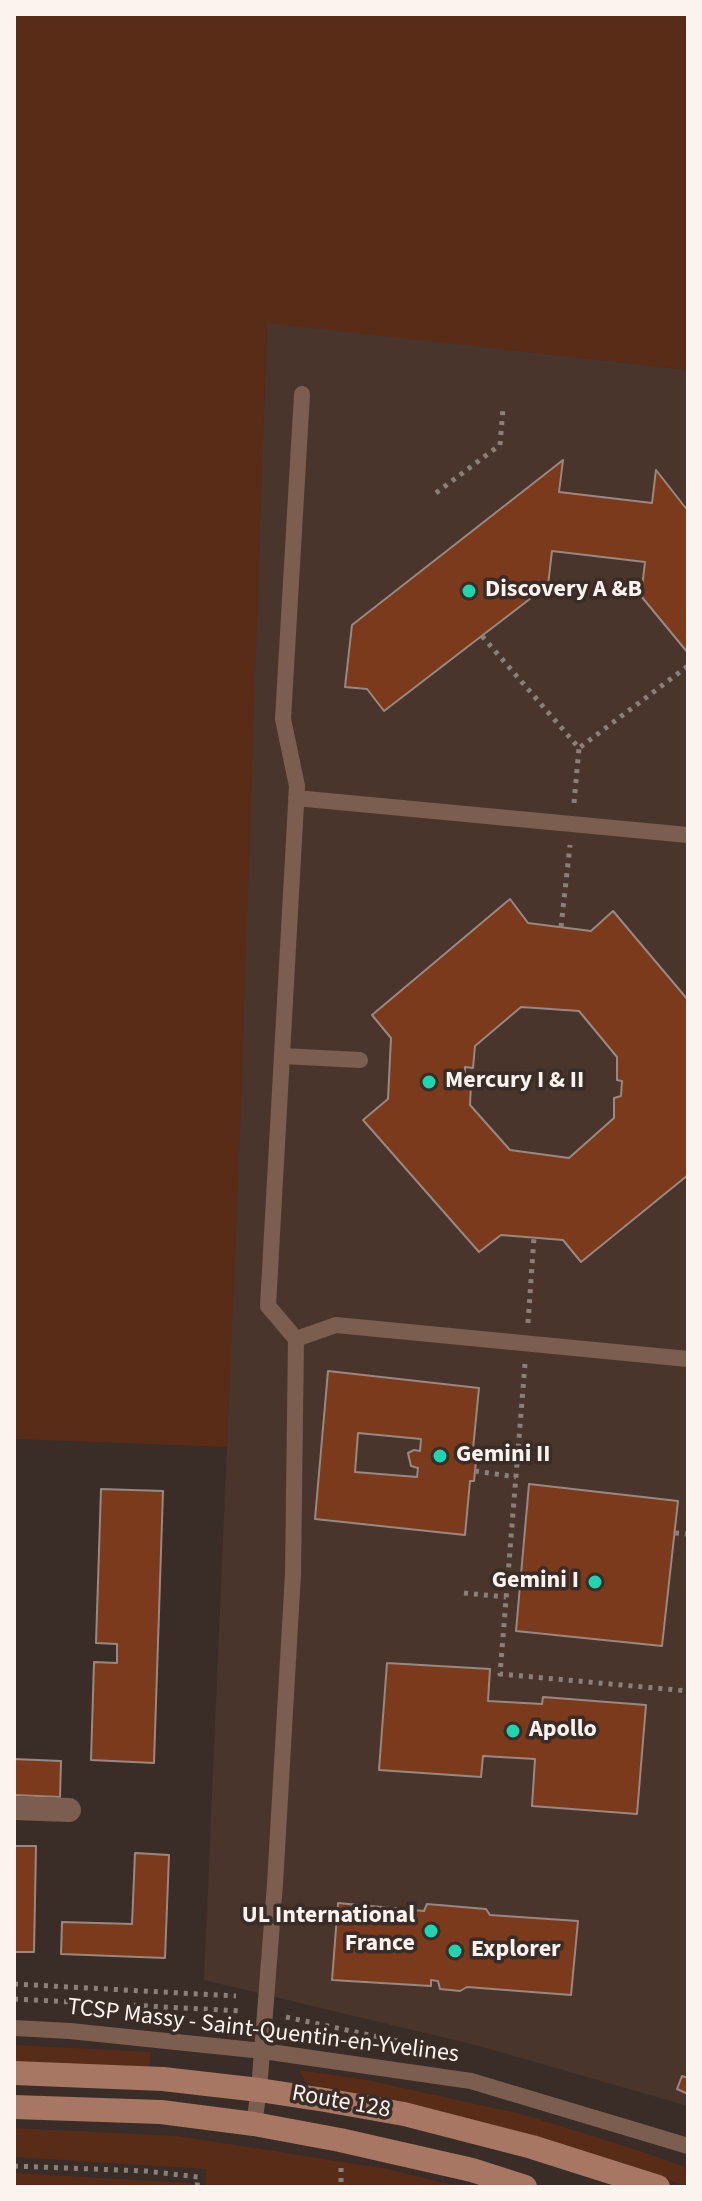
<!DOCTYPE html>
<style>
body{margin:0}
#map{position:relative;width:702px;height:2201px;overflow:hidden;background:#3a2c26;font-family:"Source Sans 3",sans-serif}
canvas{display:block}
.frame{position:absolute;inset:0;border:16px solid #fcf3ef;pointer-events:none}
</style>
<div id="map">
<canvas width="702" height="2201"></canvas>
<div class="frame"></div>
</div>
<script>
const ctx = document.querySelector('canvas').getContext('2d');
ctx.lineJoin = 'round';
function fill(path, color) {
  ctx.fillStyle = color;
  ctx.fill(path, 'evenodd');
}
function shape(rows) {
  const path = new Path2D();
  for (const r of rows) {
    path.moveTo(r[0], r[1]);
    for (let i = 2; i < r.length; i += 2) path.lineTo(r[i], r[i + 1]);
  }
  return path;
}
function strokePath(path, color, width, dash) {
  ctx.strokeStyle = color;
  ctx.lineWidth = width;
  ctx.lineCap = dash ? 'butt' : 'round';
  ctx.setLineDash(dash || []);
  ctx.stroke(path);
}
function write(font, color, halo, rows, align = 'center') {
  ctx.font = font + ' "Source Sans 3",sans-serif';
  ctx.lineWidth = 7;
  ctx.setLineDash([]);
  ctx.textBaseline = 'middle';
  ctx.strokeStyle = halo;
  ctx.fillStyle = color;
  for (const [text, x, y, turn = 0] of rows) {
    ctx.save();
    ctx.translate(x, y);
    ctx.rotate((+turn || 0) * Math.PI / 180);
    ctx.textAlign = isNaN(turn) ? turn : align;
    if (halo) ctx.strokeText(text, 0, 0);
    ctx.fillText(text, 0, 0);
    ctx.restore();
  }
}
fill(shape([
 [267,322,688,370,688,2106,479,2046,204,1980,227,1447]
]), '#49352c');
fill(shape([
 [14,14,688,14,688,370,267,323,239,1161,227,1447,14,1439],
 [14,2045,151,2052,149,2068,14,2061],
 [299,2070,367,2080,521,2114,631,2148,688,2168,688,2187,629,2165,507,2128,319,2088,305,2081],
 [14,2128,178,2136,387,2169,459,2187,206,2187,206,2169,14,2157],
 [14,2173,191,2183,191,2187,14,2187]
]), '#592c18');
const building = shape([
 [563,460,559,492,652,503,656,470,688,511,688,653,641,596,645,562,552,551,548,585,384,711,367,689,345,687,352,625,563,460],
 [510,899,528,923,591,931,613,911,688,1000,688,1175,581,1262,563,1240,501,1235,479,1252,363,1120,388,1099,391,1038,372,1015,510,899],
 [521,1007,579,1011,617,1057,617,1080,622,1081,621,1096,614,1098,614,1118,569,1158,510,1150,470,1105,471,1084,465,1081,465,1067,473,1068,475,1046,521,1007],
 [328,1371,479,1388,472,1459,476,1461,474,1481,470,1481,465,1535,315,1519,328,1371],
 [358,1433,421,1439,420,1451,414,1450,408,1453,411,1466,418,1468,417,1477,355,1472,358,1433],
 [529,1484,678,1501,662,1646,516,1631,529,1484],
 [101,1489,163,1491,154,1763,91,1760,94,1662,117,1663,117,1644,96,1643,101,1489],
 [387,1663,490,1669,488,1701,542,1704,543,1697,646,1705,637,1814,532,1806,535,1759,483,1756,481,1777,379,1770,387,1663],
 [14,1759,61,1761,60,1797,14,1795,14,1759],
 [14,1846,36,1846,34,1952,14,1952,14,1846],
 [135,1853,169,1855,165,1958,61,1954,62,1922,132,1924,135,1853],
 [338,1903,424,1911,427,1904,486,1909,490,1915,578,1921,571,1995,467,1987,460,1991,440,1989,438,1981,431,1980,431,1986,332,1980,338,1903],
 [682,2076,688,2078,688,2094,677,2089,682,2076]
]);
fill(building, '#7b3a1c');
strokePath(building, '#998881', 2);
strokePath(shape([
 [436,493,500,445,503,408],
 [482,636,579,748,688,666],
 [574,803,579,748],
 [561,927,570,845],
 [528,1323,534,1237],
 [525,1364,500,1674,688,1691],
 [475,1471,516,1477],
 [675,1533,688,1534],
 [464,1593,506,1597],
 [14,1984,236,1996],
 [14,1999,241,2011],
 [286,2017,425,2047],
 [14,2166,146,2171,198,2177,197,2187],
 [341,2168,341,2187]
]), '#8b7f7a', 5, [4, 6]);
strokePath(shape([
 [296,798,688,835],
 [282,1056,360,1060],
 [296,1339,336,1325,688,1359],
 [14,2028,70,2031,263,2051,471,2081,688,2146],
 [254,2124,259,2090,275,1884,293,1574,296,1339,268,1306,297,786,283,719,302,394]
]), '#7c5e51', 16);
strokePath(shape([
 [14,1808,69,1810]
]), '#7c5e51', 24);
strokePath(shape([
 [14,2073,163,2079,259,2090,325,2100,404,2114,532,2147,658,2187],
 [14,2107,161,2112,254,2124,340,2140,472,2170,525,2187]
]), '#a77763', 24);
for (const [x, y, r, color] of [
 [469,591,8,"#1ed5b1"],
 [429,1082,8,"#1ed5b1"],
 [440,1456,8,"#1ed5b1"],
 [595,1582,8,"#1ed5b1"],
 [513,1731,8,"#1ed5b1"],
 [431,1931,8,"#1ed5b1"],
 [455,1951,8,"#1ed5b1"]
]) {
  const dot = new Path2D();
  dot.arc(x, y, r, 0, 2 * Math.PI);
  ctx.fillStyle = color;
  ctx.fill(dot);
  strokePath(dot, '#3a2c26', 3);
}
write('bold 24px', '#fcf3ef', '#3a2c26', [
 ["Discovery A &B",485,591],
 ["Mercury I & II",445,1082],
 ["Gemini II",456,1456],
 ["Gemini I",579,1582,"right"],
 ["Apollo",529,1731],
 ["UL International",415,1917,"right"],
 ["France",415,1945,"right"],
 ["Explorer",471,1951]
], 'left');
write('24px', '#fcf3ef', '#3a2c26', [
 ["TCSP Massy - Saint-Quentin-en-Yvelines",263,2032,7],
 ["Route 128",341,2103,10]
]);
</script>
